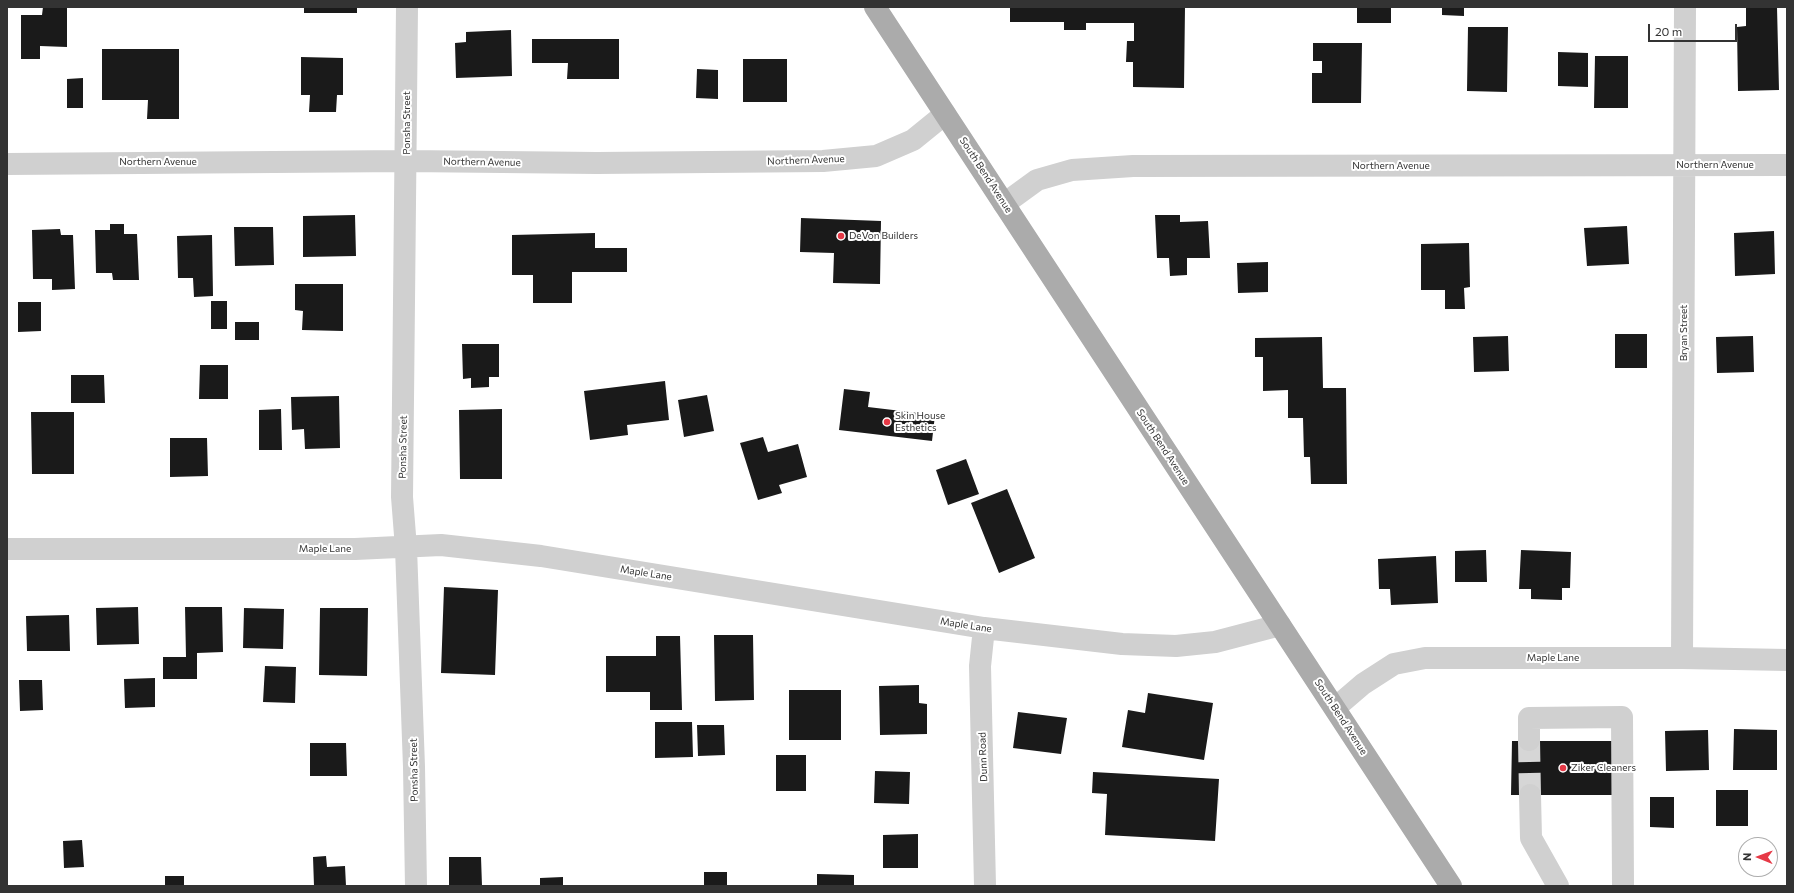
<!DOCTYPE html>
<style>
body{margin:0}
#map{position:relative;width:1794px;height:893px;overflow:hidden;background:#fff;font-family:Commissioner,sans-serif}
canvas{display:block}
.frame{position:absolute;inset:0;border:8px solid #333;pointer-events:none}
.north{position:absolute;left:1738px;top:837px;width:40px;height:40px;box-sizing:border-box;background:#fff;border:1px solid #adadad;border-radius:50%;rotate:271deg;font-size:11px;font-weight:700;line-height:16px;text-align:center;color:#333}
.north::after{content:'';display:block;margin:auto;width:14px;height:18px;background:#e63946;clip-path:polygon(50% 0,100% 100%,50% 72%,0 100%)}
.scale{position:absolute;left:1648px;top:24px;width:89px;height:18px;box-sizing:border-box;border:2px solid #333;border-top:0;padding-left:5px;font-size:12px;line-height:14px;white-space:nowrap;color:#333;-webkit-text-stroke:3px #fff;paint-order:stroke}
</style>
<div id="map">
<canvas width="1794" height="893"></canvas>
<div class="frame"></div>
<div class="north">N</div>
<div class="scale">20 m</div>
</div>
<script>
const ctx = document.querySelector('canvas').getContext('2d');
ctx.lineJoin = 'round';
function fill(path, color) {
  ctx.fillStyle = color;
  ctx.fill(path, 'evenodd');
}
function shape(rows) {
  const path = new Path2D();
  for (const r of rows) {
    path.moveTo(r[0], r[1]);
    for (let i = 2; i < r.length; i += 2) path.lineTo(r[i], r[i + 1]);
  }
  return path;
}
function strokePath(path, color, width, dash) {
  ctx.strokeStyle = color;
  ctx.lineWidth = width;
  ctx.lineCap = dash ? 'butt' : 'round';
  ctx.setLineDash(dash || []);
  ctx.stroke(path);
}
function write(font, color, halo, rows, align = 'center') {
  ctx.font = font + ' Commissioner,sans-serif';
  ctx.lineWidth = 4;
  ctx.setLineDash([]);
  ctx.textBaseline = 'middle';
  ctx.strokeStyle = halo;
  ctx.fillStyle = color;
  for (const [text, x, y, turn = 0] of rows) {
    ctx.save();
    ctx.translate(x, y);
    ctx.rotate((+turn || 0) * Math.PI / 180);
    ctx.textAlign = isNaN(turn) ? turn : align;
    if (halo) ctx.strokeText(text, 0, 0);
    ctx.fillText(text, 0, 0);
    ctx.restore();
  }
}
fill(shape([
 [43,7,67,7,67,47,40,46,40,59,21,59,21,15,42,15],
 [304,7,357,7,357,13,304,13],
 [1010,7,1185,7,1184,88,1133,87,1133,62,1126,62,1127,41,1134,41,1134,23,1086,23,1086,30,1064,30,1064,22,1010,22],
 [1357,7,1391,7,1391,23,1357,23],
 [1442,7,1464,7,1464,16,1442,15],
 [1746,7,1777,7,1779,90,1738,91,1737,27,1746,26],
 [1468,27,1508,27,1507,92,1467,91],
 [511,30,512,76,456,78,455,43,466,42,466,32],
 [532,39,619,39,619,79,567,79,568,63,532,63],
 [1313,43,1362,43,1361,103,1312,103,1312,73,1322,73,1322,61,1313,61],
 [102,49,179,49,179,119,147,119,148,100,102,100],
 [1558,52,1588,53,1588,87,1558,86],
 [1595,56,1628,56,1628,108,1594,108],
 [301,57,343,58,343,95,337,95,336,112,309,112,310,95,301,95],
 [743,59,787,59,787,102,743,102],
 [697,69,718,70,718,99,696,98],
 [83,78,83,108,67,108,67,79],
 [355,215,356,256,303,257,303,216],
 [1155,215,1180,215,1180,222,1208,221,1210,258,1187,258,1187,275,1170,276,1169,258,1157,258],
 [801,218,881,221,880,284,833,283,834,253,800,252],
 [110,224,124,224,124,234,137,234,139,280,113,280,112,273,96,273,95,230,110,230],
 [1627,226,1629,264,1587,266,1584,228],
 [234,227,273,227,274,265,235,266],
 [60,229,61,235,73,235,75,289,52,290,52,279,33,279,32,230],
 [1774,231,1775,274,1735,276,1734,233],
 [595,233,595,248,627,248,627,272,572,272,572,303,533,303,533,275,512,275,512,235],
 [212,235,213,296,194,297,193,278,178,278,177,236],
 [1469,243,1470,287,1464,288,1465,309,1445,309,1445,290,1421,290,1421,244],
 [1268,262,1268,292,1238,293,1237,263],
 [295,284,343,284,343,331,302,330,303,311,295,310],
 [211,301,227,301,227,329,211,329],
 [18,302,41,302,41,331,18,332],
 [235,322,259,322,259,340,235,340],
 [1615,334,1647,334,1647,368,1615,368],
 [1508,336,1509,371,1474,372,1473,337],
 [1753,336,1754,372,1717,373,1716,337],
 [1322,337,1323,388,1346,388,1347,484,1311,484,1310,457,1304,457,1303,418,1288,418,1288,390,1263,391,1263,357,1255,357,1255,338],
 [462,344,499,344,499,377,489,377,489,387,471,388,471,378,463,379],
 [200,365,228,365,228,399,199,399],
 [71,375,104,375,105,403,71,403],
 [665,381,669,420,627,425,628,435,590,440,584,391],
 [844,389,870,392,868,407,935,415,932,441,839,430],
 [707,395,714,431,684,437,678,400],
 [339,396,340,448,305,449,304,429,292,430,291,397],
 [281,409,282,450,259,450,259,410],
 [502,409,502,479,460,479,459,410],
 [31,412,74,412,74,474,32,474],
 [763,437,768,452,798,444,807,477,779,485,782,493,758,500,740,443],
 [170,438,207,438,208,476,170,477],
 [966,459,979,494,948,505,936,470],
 [1007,489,1035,558,999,573,971,503],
 [1486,550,1487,582,1455,582,1455,551],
 [1521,550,1571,552,1570,588,1562,588,1562,600,1531,599,1531,589,1519,589],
 [1436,556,1438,603,1391,605,1390,589,1379,589,1378,559],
 [444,587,498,590,495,675,441,673],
 [138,607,139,644,97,645,96,608],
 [185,607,222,607,223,652,197,653,197,679,163,679,163,657,186,657],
 [244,608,284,609,283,649,243,648],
 [320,608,368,608,367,676,319,675],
 [69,615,70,651,27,651,26,616],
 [714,635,753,635,754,700,715,701],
 [656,636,680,636,682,710,650,710,650,692,606,692,606,656,656,656],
 [265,666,296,667,295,703,263,702],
 [155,678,155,707,125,708,124,679],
 [19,680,42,680,43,710,20,711],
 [919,685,919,703,927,704,927,734,880,735,879,686],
 [789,690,841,690,841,740,789,740],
 [1148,693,1213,703,1204,760,1122,747,1128,710,1145,713],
 [1018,712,1067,718,1061,754,1013,748],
 [655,722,692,722,693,757,655,758],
 [697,725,724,725,725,755,698,756],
 [1734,729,1777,730,1777,770,1733,770],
 [1708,730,1709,770,1666,771,1665,731],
 [1512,741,1614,741,1613,795,1511,795],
 [310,743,346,743,347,776,310,776],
 [776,755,806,755,806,791,776,791],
 [875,771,910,772,909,804,874,803],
 [1093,772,1219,779,1215,841,1105,835,1107,794,1092,793],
 [1716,790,1748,790,1748,826,1716,826],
 [1650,797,1674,797,1674,828,1650,827],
 [918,834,918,868,883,868,883,835],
 [82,840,84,867,64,868,63,841],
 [326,856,327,867,345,866,346,886,314,886,313,857],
 [449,857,481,857,482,886,449,886],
 [704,872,727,872,727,886,704,886],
 [817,874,854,875,854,886,817,886],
 [165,876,184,876,184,886,165,886],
 [563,877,563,886,540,886,540,878]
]), '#1a1a1a');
strokePath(shape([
 [1529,740,1530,795]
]), '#d6d6d6', 22, [22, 11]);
strokePath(shape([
 [407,7,402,497,406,548,414,767,416,886],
 [7,164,407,161,597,163,823,161,876,156,913,140,945,114],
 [1004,204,1037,180,1072,170,1133,166,1787,165],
 [7,549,355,549,441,545,541,556,984,628,1122,644,1176,646,1215,642,1280,625],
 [984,628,980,666,985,886],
 [1682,658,1685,7],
 [1335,708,1363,684,1394,664,1425,658,1682,658,1787,660],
 [1529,740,1529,718,1622,717,1623,885],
 [1530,795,1531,838,1558,886]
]), '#d0d0d0', 22);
strokePath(shape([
 [875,7,1451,886]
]), '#ababab', 22);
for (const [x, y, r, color] of [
 [841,236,4,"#e63946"],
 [887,422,4,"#e63946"],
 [1563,768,4,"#e63946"]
]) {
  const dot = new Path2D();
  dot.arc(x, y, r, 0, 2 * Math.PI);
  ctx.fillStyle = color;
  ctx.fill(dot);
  strokePath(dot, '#fff', 1.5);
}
write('10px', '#333', '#fff', [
 ["Ponsha Street",407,123,-90],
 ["Northern Avenue",806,160,-2],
 ["Northern Avenue",158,162],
 ["Northern Avenue",482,162,1],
 ["Northern Avenue",1715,165],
 ["Northern Avenue",1391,166],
 ["South Bend Avenue",986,175,57],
 ["Bryan Street",1684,333,-90],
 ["Ponsha Street",403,447,-89],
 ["South Bend Avenue",1163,447,57],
 ["Maple Lane",325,549],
 ["Maple Lane",646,573,9],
 ["Maple Lane",966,625,9],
 ["Maple Lane",1553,658],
 ["South Bend Avenue",1341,717,57],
 ["Dunn Road",983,757,-92],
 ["Ponsha Street",414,770,-91]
]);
write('10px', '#333', '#fff', [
 ["DeVon Builders",849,236],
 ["Skin House",895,416],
 ["Esthetics",895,428],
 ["Ziker Cleaners",1571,768]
], 'left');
</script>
